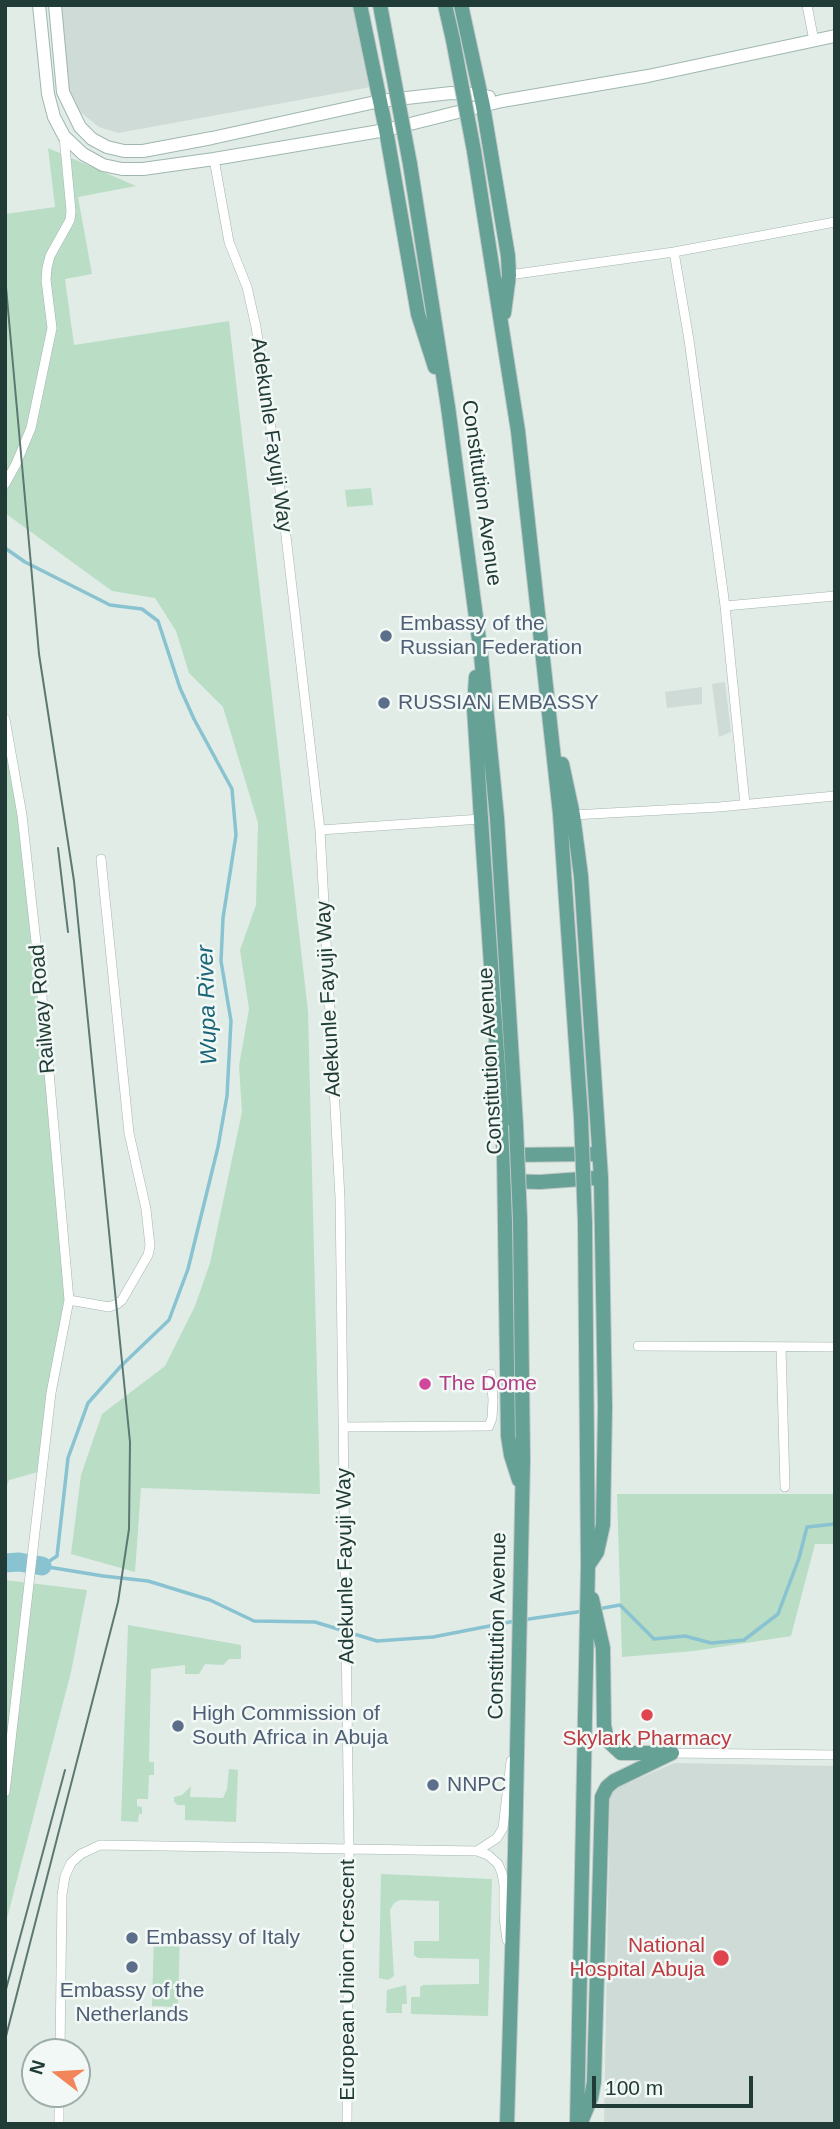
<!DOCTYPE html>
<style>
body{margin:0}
#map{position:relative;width:840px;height:2129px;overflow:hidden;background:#e1ece7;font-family:Arial,sans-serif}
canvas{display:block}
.frame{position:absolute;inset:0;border:7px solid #213c36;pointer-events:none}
.north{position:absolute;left:21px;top:2038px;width:70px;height:70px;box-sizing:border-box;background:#f2f8f5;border:2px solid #9eada9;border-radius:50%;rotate:287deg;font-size:19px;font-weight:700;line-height:28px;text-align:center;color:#213c36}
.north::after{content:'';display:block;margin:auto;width:24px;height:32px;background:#f28559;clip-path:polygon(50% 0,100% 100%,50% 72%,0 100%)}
.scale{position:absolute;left:592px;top:2076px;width:161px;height:32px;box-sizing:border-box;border:4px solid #213c36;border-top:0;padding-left:9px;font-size:21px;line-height:24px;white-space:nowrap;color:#213c36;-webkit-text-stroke:5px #f2f8f5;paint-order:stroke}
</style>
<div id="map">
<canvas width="840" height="2129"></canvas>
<div class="frame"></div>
<div class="north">N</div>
<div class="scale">100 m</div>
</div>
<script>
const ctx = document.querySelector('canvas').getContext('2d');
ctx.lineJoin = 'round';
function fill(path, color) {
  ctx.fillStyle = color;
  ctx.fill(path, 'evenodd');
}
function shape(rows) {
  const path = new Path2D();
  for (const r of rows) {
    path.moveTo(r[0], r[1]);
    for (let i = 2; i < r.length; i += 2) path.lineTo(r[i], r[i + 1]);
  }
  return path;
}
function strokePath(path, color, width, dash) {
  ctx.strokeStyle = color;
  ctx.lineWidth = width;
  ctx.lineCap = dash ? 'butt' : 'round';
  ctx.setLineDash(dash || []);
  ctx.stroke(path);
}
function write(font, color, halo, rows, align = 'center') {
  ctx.font = font + ' Arial,sans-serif';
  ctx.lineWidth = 5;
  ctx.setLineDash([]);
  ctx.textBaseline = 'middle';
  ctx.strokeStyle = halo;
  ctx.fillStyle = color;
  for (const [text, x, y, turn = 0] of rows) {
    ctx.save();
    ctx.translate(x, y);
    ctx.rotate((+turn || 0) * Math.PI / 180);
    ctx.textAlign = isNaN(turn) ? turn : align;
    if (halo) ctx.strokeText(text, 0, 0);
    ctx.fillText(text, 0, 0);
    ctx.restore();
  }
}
fill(shape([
 [61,5,354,5,371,87,118,133,99,127,79,111,69,91],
 [725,682,731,732,719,737,712,684],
 [702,687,702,704,667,708,665,692],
 [674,1763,835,1766,835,2124,604,2124,610,1791]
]), '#cfdbd6');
fill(shape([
 [48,148,136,186,78,197,92,274,65,279,74,345,229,321,308,1011,320,1494,141,1488,135,1572,71,1554,81,1475,102,1414,165,1366,195,1306,210,1263,242,1112,239,1066,249,1009,240,950,256,905,258,823,223,707,189,673,176,631,155,598,112,591,5,513,5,214,55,207],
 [371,488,373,505,347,507,345,490],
 [5,719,22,815,69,1300,42,1471,9,1480,5,1490],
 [617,1494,835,1494,835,1544,815,1544,791,1636,694,1651,622,1657],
 [5,1580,87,1590,71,1672,5,1926],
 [128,1625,241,1645,241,1659,229,1659,223,1665,205,1664,199,1674,185,1674,185,1665,151,1669,149,1762,154,1762,154,1775,149,1775,148,1799,137,1799,137,1806,142,1807,142,1814,139,1814,138,1822,121,1821],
 [229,1769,238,1770,236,1822,185,1820,185,1805,177,1805,176,1803,174,1802,174,1797,182,1795,191,1786,190,1797,223,1798,227,1789],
 [381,1874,492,1879,488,2016,411,2014,411,1997,420,1997,420,1987,423,1985,479,1984,479,1959,418,1958,414,1955,414,1941,439,1941,439,1901,400,1900,394,1903,390,1910,394,1976,388,1980,379,1978],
 [154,1931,180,1931,178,2007,152,2006],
 [406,1985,407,2004,402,2004,402,2013,386,2013,387,1990]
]), '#baddc5');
strokePath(shape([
 [5,548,25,562,110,605,142,609,158,621,180,688,194,719,232,789,236,835,223,918,221,961,231,1021,227,1096,218,1147,188,1269,169,1320,121,1366,88,1403,68,1458,57,1556,42,1566],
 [42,1566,103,1576,148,1581,210,1600,254,1621,315,1622,377,1641,433,1637,515,1621],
 [598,1609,620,1605,654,1639,685,1636,711,1643,744,1640,778,1614,799,1558,807,1527,835,1524],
 [522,1620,584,1611]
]), '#89c3d1', 3.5);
strokePath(shape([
 [5,1563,19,1562,42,1566]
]), '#89c3d1', 19);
const street = shape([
 [807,5,814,41],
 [214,159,229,242,247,287,256,327,283,510,320,830,340,1198,349,1849,347,2124],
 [674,252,835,222],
 [509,275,674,252,689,340,725,606,745,804],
 [5,484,16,464,31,428,52,328,46,280,47,268,50,256,70,220,71,211,64,136],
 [725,606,835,596],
 [5,719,22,815,44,1015,69,1300,51,1393,5,1792],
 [573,815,719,807,835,796],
 [320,830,481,819],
 [69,1300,109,1307,117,1304,122,1300,148,1255,150,1246,146,1209,129,1133,101,859],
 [638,1346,835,1347],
 [781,1347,785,1487],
 [344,1427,489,1426,492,1418,493,1400,491,1374],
 [672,1753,835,1755],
 [477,1851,497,1838,503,1828,511,1761],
 [60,2052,62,1895,65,1876,71,1863,81,1854,100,1845,477,1851,488,1855,498,1864,502,1873,504,1885,504,1917,507,1940],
 [59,2124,59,2094]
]);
const secondary = shape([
 [39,5,48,94,54,117,64,136,83,154,103,165,122,169,143,169,214,159,386,130,502,101,648,76,835,36],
 [55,5,63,92,80,127,92,139,107,147,124,151,143,151,212,138,380,101,451,93,471,94,489,97]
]);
const primary = shape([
 [360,5,386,130,418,314,435,367],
 [380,5,389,53],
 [445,5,453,40],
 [461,5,483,106,508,256,509,275,504,313],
 [474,151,518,431,560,814,581,1118],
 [410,164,448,407,481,655,497,818,516,1125],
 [476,677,474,708,481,819,504,1155,508,1436,511,1455,519,1480],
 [562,764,573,815,581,876,601,1178,605,1407,603,1525,597,1552,589,1564],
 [506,1155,595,1154],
 [506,1181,540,1182,595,1178],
 [592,1599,603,1648,604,1725,607,1740,621,1753,667,1753],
 [581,2122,591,2098,594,2082,602,1797,607,1787,614,1781,672,1753],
 [507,2124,515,1852,523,1459,520,1219],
 [577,2124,588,1565,585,1222]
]);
strokePath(street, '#a4b4ae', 10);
strokePath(secondary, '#9fb7b0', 14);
strokePath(primary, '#c1c8c7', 16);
strokePath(street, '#fff', 9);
strokePath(secondary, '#fff', 12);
strokePath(primary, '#65a195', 14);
strokePath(shape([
 [5,276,39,654,74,881,130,1442,129,1529,118,1602,5,2040],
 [58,848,68,932],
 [5,1993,65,1770]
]), '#5c7872', 2);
const primaryBridge = shape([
 [453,40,474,151],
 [389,53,410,164],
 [581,1118,585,1222],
 [516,1125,520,1219]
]);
strokePath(primaryBridge, '#c1c8c7', 16, []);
strokePath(primaryBridge, '#65a195', 14);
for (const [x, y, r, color] of [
 [386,636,7,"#5c6f8a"],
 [384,703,7,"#5c6f8a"],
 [425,1384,7,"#d1479c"],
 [647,1715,7,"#e0444e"],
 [178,1726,7,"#5c6f8a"],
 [433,1785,7,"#5c6f8a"],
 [132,1938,7,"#5c6f8a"],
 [721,1958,9,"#e0444e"],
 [132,1967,7,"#5c6f8a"]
]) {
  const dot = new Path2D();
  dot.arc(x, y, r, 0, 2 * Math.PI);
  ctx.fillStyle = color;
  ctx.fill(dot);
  strokePath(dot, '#f2f8f5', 2.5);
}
write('21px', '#213c36', '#f2f8f5', [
 ["Adekunle Fayuji Way",271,435,82],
 ["Constitution Avenue",481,493,82],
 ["Adekunle Fayuji Way",329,999,-93],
 ["Railway Road",43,1009,-95],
 ["Constitution Avenue",491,1061,-93],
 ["Adekunle Fayuji Way",346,1566,-91],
 ["Constitution Avenue",498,1626,-89],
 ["European Union Crescent",348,1980,-90]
]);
write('21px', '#4e5e75', '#f2f8f5', [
 ["Embassy of the",400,624],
 ["Russian Federation",400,648],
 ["RUSSIAN EMBASSY",398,703],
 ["High Commission of",192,1714],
 ["South Africa in Abuja",192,1738],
 ["NNPC",447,1785],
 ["Embassy of Italy",146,1938],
 ["Embassy of the",132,1991,"center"],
 ["Netherlands",132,2015,"center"]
], 'left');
write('21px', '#b23c85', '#f2f8f5', [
 ["The Dome",439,1384]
], 'left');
write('21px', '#be3a42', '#f2f8f5', [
 ["Skylark Pharmacy",647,1739],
 ["National",705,1946,"right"],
 ["Hospital Abuja",705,1970,"right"]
]);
write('italic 23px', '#1b6578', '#f2f8f5', [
 ["Wupa River",208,1005,-92]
]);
</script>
